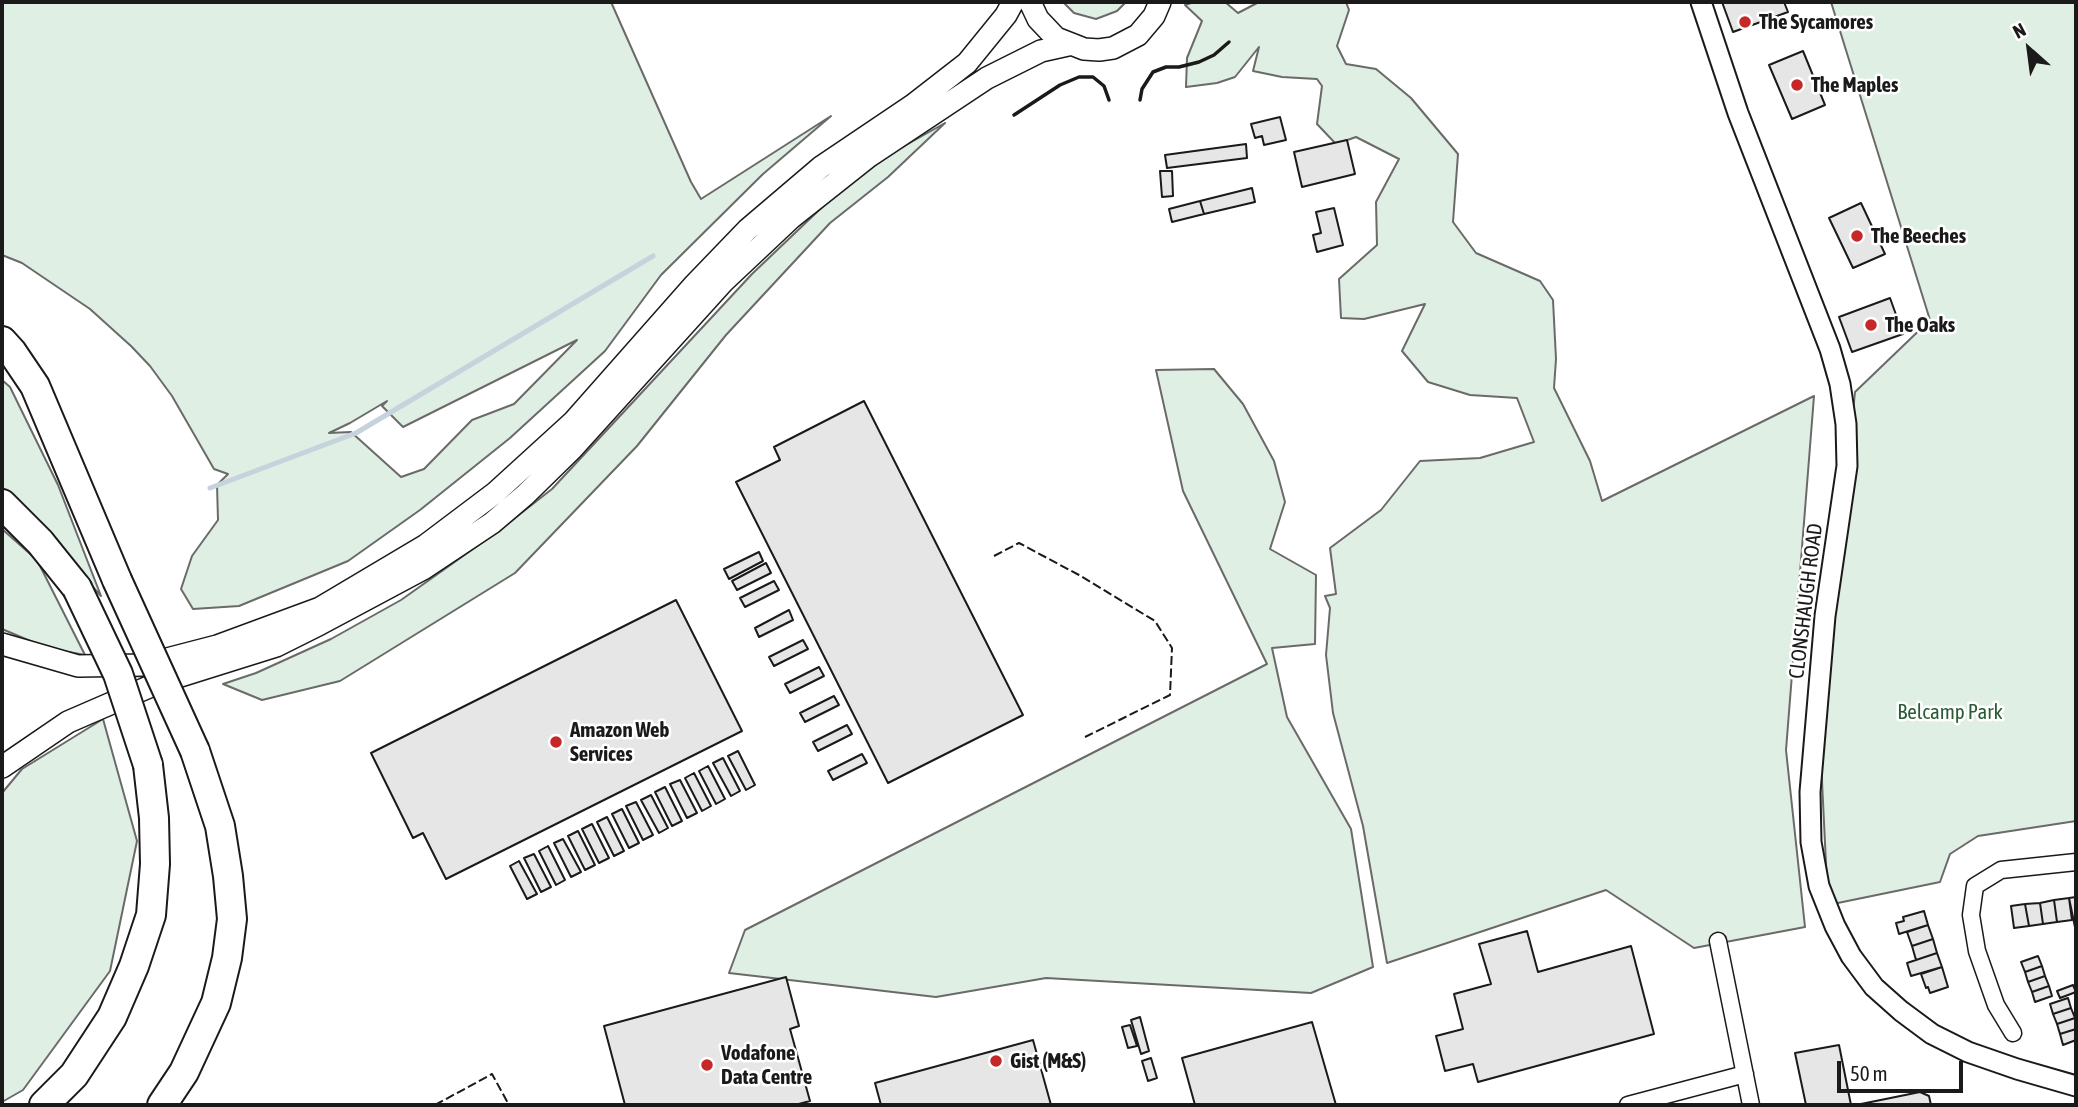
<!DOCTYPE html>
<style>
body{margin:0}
#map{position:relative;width:2078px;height:1107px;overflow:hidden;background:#fff;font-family:"Asap Condensed",sans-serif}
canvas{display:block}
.frame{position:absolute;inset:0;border:4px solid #1a1a1a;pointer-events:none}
.north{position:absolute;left:1994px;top:14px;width:70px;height:70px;-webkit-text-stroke:5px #fff;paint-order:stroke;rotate:332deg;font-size:19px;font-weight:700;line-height:28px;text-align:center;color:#1a1a1a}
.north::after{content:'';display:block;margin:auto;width:24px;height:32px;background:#1a1a1a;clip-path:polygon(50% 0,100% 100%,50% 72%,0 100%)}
.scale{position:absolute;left:1837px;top:1061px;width:126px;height:32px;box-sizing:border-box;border:4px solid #1a1a1a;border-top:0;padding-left:9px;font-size:21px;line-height:24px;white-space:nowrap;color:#1a1a1a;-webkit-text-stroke:5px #fff;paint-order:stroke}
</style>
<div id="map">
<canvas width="2078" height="1107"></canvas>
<div class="frame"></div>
<div class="north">N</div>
<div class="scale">50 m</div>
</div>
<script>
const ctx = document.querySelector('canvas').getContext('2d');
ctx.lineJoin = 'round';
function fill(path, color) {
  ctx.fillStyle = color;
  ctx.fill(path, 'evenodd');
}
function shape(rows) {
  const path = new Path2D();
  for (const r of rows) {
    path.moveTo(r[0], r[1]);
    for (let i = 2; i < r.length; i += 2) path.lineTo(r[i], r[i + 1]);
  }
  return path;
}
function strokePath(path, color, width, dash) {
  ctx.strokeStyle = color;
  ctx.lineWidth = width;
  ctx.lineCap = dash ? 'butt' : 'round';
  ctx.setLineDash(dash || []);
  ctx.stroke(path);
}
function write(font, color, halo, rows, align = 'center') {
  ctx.font = font + ' "Asap Condensed",sans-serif';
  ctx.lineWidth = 5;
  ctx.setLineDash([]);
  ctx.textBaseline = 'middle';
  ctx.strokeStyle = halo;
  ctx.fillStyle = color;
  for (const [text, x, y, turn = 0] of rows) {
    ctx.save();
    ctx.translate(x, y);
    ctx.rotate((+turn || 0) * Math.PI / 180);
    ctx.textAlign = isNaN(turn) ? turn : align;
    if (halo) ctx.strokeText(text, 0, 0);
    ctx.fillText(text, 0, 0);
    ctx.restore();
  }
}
const green = shape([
 [2,2,611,2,691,182,701,199,831,116,763,174,661,275,605,351,510,438,420,510,348,561,239,606,193,609,181,589,192,556,218,520,217,485,228,474,214,469,172,396,150,366,131,346,90,309,22,263,2,255,2,2],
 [577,340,514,404,472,420,424,469,401,477,351,432,329,433,350,423,387,401,382,406,403,427,577,340],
 [1063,2,1126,2,1117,11,1096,19,1074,13,1063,2],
 [1194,2,1225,2,1238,13,1259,2,1346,2,1349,10,1337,46,1346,64,1376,69,1411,98,1458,154,1453,222,1476,253,1540,281,1553,300,1556,359,1554,388,1590,461,1602,501,1814,396,1786,750,1805,927,1694,948,1606,890,1387,963,1363,826,1333,713,1326,655,1330,608,1325,596,1336,594,1330,548,1381,510,1420,461,1480,458,1534,442,1517,398,1470,395,1428,382,1402,351,1425,304,1364,319,1341,318,1339,279,1377,245,1376,202,1399,159,1356,137,1336,144,1317,124,1322,86,1317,79,1282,77,1253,71,1259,47,1235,77,1217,83,1186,87,1187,58,1202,21,1185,5,1194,2],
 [1831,2,2076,2,2076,821,1978,836,1950,854,1940,882,1828,905,1820,740,1855,392,1930,320,1831,2],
 [945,123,888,177,830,223,726,335,637,446,515,573,340,681,262,700,223,684,256,673,331,639,401,600,497,532,552,489,752,274,860,171,945,123],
 [1214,369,1243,404,1274,461,1285,502,1270,549,1316,575,1315,644,1272,648,1287,717,1351,829,1373,967,1311,993,1046,978,936,997,729,973,745,930,1267,664,1183,491,1156,370,1214,369],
 [2,380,10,387,58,485,101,596,2,487,2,380],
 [2,529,37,560,85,655,47,648,2,629,2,529],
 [103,719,137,841,110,971,23,1090,2,1102,2,793,22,769,103,719]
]);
fill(green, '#e0efe3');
strokePath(green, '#6a6a6a', 2);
strokePath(shape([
 [210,488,356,433,653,256]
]), '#c6d2dc', 5);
const building = shape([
 [1722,2,1784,2,1788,12,1733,32,1722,2],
 [1803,51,1825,105,1792,119,1769,65,1803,51],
 [1280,117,1286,140,1264,145,1262,136,1255,138,1251,124,1280,117],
 [1347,140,1355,174,1302,187,1294,152,1347,140],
 [1246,144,1247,158,1167,168,1165,155,1246,144],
 [1160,171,1172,171,1173,196,1162,197,1160,171],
 [1252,188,1255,202,1204,214,1200,201,1252,188],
 [1200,201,1204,214,1172,222,1169,209,1200,201],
 [1861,203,1885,254,1853,268,1829,218,1861,203],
 [1334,208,1343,245,1317,252,1313,235,1321,233,1316,212,1334,208],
 [1890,298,1903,334,1852,352,1839,317,1890,298],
 [864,401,1023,715,888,783,736,482,780,460,774,447,864,401],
 [759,552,763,561,729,579,724,569,759,552],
 [766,563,771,573,737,590,732,581,766,563],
 [774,581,779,590,745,607,740,598,774,581],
 [676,600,742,731,446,879,423,833,413,838,371,753,676,600],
 [789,610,793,620,759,637,755,628,789,610],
 [803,640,808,649,774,666,769,657,803,640],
 [819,667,824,676,790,693,785,684,819,667],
 [834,696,839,705,805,722,800,713,834,696],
 [847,725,852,734,818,751,813,742,847,725],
 [738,751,755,785,746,790,728,756,738,751],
 [862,754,867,763,833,780,828,771,862,754],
 [723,758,740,791,731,796,713,763,723,758],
 [708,766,725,799,716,804,699,771,708,766],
 [694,773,711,806,702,811,685,778,694,773],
 [680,780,697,813,687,818,670,784,680,780],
 [665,787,682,821,672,826,655,792,665,787],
 [651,795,668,828,659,833,641,800,651,795],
 [636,802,653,835,643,840,626,806,636,802],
 [622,809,639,843,629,848,612,814,622,809],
 [607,817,624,851,614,856,597,822,607,817],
 [592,824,609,858,599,863,582,829,592,824],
 [578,831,595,865,585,870,568,836,578,831],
 [563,839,581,872,571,877,554,843,563,839],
 [548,846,565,880,556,885,539,851,548,846],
 [534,854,551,887,541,892,524,858,534,854],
 [519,861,537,894,527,899,510,866,519,861],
 [2076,897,2076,932,2069,898,2076,897],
 [2069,898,2072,920,2057,922,2054,900,2069,898],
 [2054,900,2057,922,2043,924,2040,903,2054,900],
 [2040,903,2043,924,2029,926,2025,904,2040,903],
 [2025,904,2029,926,2014,928,2011,906,2025,904],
 [1924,911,1928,925,1899,934,1896,923,1904,921,1903,917,1924,911],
 [1928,925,1933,939,1912,946,1907,932,1928,925],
 [1527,931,1538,972,1631,946,1654,1034,1478,1082,1473,1064,1445,1071,1436,1036,1463,1029,1454,994,1491,984,1479,944,1527,931],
 [1933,939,1937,953,1916,960,1912,946,1933,939],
 [1937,953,1942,967,1911,976,1907,963,1937,953],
 [2038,956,2042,966,2025,972,2021,962,2038,956],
 [2042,966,2045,976,2028,982,2025,972,2042,966],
 [1942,967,1948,987,1930,993,1928,987,1926,988,1921,974,1942,967],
 [2045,976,2049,986,2032,992,2028,982,2045,976],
 [786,977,799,1026,790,1029,810,1101,795,1105,625,1105,604,1026,786,977],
 [2073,985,2076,992,2060,998,2057,991,2073,985],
 [2049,986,2052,996,2035,1002,2032,992,2049,986],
 [2068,998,2071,1008,2053,1014,2050,1004,2068,998],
 [2071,1008,2075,1018,2057,1024,2053,1014,2071,1008],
 [1140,1017,1149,1051,1141,1054,1131,1020,1140,1017],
 [2075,1018,2076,1029,2060,1034,2057,1024,2075,1018],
 [1312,1022,1336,1105,1195,1105,1182,1058,1312,1022],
 [1130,1025,1137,1046,1128,1048,1122,1027,1130,1025],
 [2076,1029,2076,1040,2063,1045,2060,1034,2076,1029],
 [1033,1040,1051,1105,881,1105,875,1083,1033,1040],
 [1839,1045,1851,1105,1806,1105,1795,1053,1839,1045],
 [1151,1058,1157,1078,1148,1081,1142,1061,1151,1058],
 [1920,1092,1929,1096,1931,1105,1856,1105,1920,1092]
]);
fill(building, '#e6e6e6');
strokePath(building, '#1a1a1a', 2);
const minor = shape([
 [1718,941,1751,1105],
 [2013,1033,1996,1005,1977,951,1971,915,1975,886,2001,870,2076,862],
 [1628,1105,1745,1074]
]);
const tertiary = shape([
 [1701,2,1738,113,1830,349,1840,384,1846,424,1847,466,1825,616,1810,792,1811,842,1819,886,1835,926,1851,956,1874,987,1901,1011,1932,1034,1968,1052,2017,1069,2076,1086]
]);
const secondary = shape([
 [1030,2,1038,19,1056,38,1084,49,1099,50,1113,48,1138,35,1154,16,1160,2],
 [2,644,78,666,144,665,217,646,320,608,426,545,495,493,574,421,695,284,747,230,821,167,913,105,967,63,1006,15,1013,2],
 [2,767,68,722,158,683,276,646,320,624,423,569,492,523,525,495,572,449,724,281,791,218,868,157,987,78,1041,51,1068,45]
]);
const motorway = shape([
 [2,341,12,352,35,386,117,580],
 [2,504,40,542,77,588],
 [44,1105,74,1075,112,1017,134,966,151,915,155,864,154,818,148,765],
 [162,1105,184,1072,216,1003,227,958,232,919,228,876,220,826,195,751]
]);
strokePath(minor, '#1a1a1a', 19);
strokePath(tertiary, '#1a1a1a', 23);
strokePath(secondary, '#1a1a1a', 24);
strokePath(motorway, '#1a1a1a', 32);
strokePath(minor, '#fff', 16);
strokePath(tertiary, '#fff', 19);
strokePath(secondary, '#fff', 21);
strokePath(motorway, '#fff', 28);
const motorwayBridge = shape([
 [117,580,195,751],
 [77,588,118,674,148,765]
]);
strokePath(motorwayBridge, '#1a1a1a', 32, []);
strokePath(motorwayBridge, '#fff', 28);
strokePath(shape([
 [994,556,1019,543,1079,575,1155,621,1172,648,1170,695,1085,737],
 [435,1105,492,1074,509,1105]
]), '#1a1a1a', 2, [9, 3.5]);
strokePath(shape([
 [1140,100,1142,89,1153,72,1166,67,1179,67,1199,62,1214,55,1229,42],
 [1014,115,1060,85,1079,77,1093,77,1104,86,1109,100]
]), '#1a1a1a', 3.5);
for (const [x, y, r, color] of [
 [1745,22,7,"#c62828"],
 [1797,85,7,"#c62828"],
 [1857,236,7,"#c62828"],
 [1871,325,7,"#c62828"],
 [556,742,7,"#c62828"],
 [996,1061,7,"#c62828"],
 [707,1065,7,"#c62828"]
]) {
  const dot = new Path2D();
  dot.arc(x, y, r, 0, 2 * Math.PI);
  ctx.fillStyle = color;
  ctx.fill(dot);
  strokePath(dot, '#fff', 2.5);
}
write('bold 21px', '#1a1a1a', '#fff', [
 ["The Sycamores",1759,22],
 ["The Maples",1811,85],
 ["The Beeches",1871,236],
 ["The Oaks",1885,325],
 ["Amazon Web",570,730],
 ["Services",570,754],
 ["Vodafone",721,1053],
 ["Data Centre",721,1077],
 ["Gist (M&S)",1010,1061]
], 'left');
write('21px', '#1a1a1a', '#fff', [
 ["CLONSHAUGH ROAD",1806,601,-83]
]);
write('21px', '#2b5a34', '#fff', [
 ["Belcamp Park",1950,712]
]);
</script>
